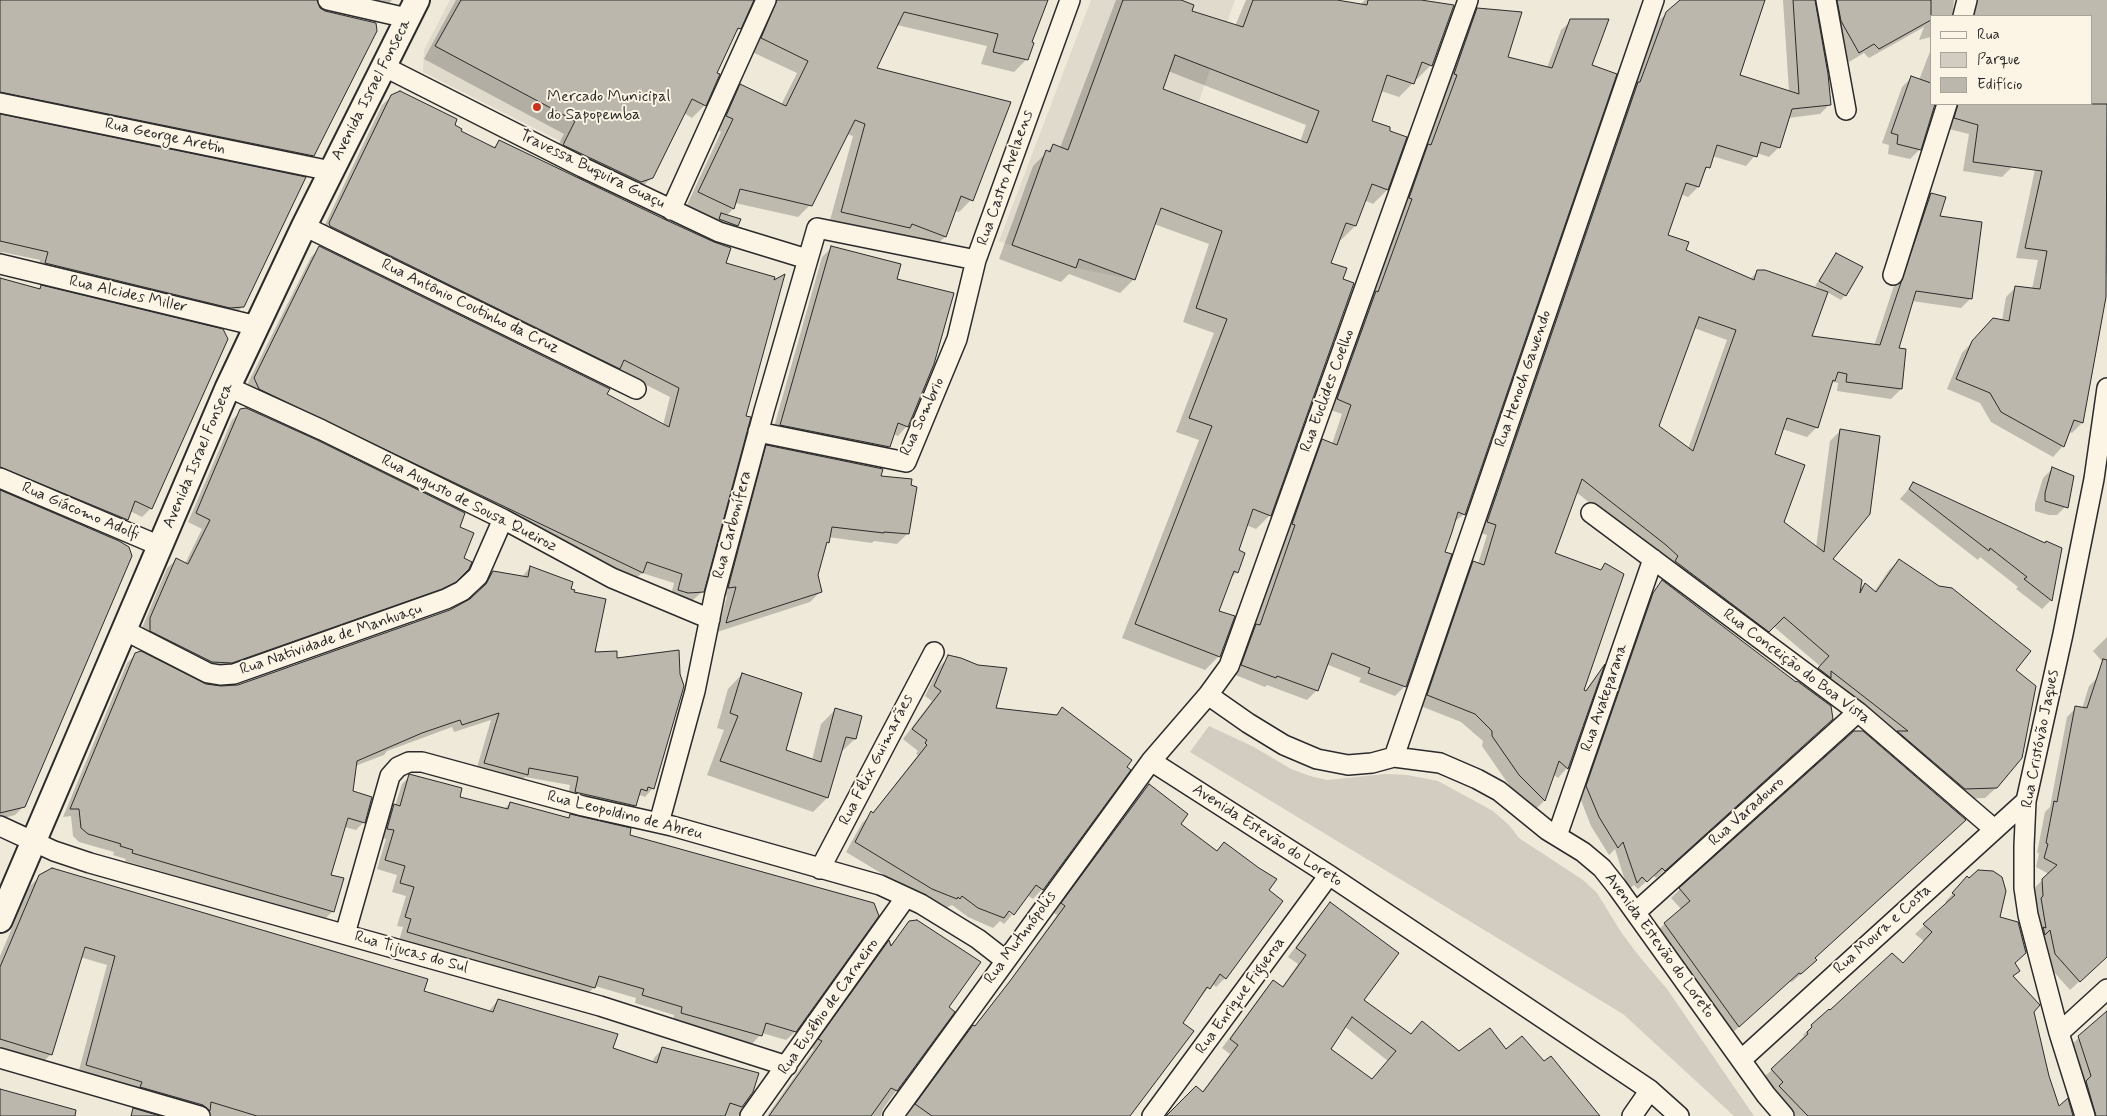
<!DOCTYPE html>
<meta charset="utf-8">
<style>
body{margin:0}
#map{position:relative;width:2107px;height:1116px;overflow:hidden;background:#efe9da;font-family:Mynerve,sans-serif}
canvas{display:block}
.legend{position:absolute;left:1930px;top:15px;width:162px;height:90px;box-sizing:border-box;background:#fcf5e5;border:1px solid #a8a49b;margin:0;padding:6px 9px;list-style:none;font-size:15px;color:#2b2b2b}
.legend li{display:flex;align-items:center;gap:10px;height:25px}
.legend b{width:25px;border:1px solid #a8a49b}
</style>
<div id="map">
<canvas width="2107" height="1116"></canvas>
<ul class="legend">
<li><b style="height:6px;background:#fcf5e5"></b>Rua</li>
<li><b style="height:14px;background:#d2cdc0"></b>Parque</li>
<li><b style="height:14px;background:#bcb7ac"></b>Edifício</li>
</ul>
</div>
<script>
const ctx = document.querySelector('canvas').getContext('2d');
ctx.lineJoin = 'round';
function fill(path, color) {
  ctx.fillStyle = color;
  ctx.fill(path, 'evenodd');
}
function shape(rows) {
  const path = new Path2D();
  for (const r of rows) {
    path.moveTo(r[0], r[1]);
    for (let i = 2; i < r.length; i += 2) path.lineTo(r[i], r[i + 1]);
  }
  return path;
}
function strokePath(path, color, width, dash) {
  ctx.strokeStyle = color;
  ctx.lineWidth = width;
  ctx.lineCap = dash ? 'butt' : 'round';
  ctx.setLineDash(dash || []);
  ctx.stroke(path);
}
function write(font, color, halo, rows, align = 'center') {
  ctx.font = font + ' Mynerve,sans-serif';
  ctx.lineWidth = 4;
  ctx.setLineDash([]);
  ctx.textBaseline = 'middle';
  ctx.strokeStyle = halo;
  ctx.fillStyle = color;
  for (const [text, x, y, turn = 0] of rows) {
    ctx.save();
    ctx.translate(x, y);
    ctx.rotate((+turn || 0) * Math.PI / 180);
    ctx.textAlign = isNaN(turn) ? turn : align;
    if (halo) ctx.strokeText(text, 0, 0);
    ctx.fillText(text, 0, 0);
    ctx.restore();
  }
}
fill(shape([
 [450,0,633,0,564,143,423,72,424,50],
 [1091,0,1235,0,1135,280,1076,268,999,241]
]), '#e0dacc');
fill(shape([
 [1209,726,1254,747,1291,769,1310,776,1327,780,1385,774,1407,775,1438,781,1493,811,1509,825,1519,838,1583,880,1597,893,1621,932,1639,956,1667,989,1754,1116,1734,1116,1623,1014,1190,752]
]), '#d2cdc0');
fill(shape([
 [0,0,316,0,320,10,375,24,313,155,304,164,0,102],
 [333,0,392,0,382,11],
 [456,0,1047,0,1030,43,1033,43,1026,60,1014,72,981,64,987,46,897,25,876,69,971,200,959,212,955,211,945,237,932,249,829,224,853,136,847,134,810,205,798,217,735,203,733,209,726,216,737,226,728,235,712,225,717,219,687,205,721,132,714,128,728,98,741,85,781,105,797,73,750,51,758,1,751,2,740,28,734,34,715,73,705,105,692,118,684,113,652,177,639,190,552,157,564,134,424,59],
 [1116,0,1177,0,1190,11,1235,26,1246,0,1330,0,1360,5,1365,0,1415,0,1431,65,1417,79,1415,78,1413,83,1399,97,1381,91,1370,121,1388,131,1405,137,1387,190,1373,204,1364,200,1355,226,1341,240,1339,239,1330,263,1270,515,1256,529,1246,525,1237,551,1237,572,1229,580,1218,612,1219,656,1205,670,1122,638,1199,440,1176,432,1214,333,1183,322,1209,244,1154,224,1134,279,1120,293,1069,274,1061,282,999,259,1033,166,1054,145,1060,148],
 [1168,71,1306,125,1300,142,1161,89],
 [1698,0,1763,0,1739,75,1789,92,1783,0,1814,0,1830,104,1820,114,1788,118,1779,147,1769,157,1757,153,1746,166,1712,156,1698,187,1688,197,1681,194,1667,235,1685,251,1749,280,1758,271,1824,291,1815,286,1836,254,1845,295,1841,300,1827,292,1811,337,1874,346,1921,204,1931,194,1938,217,1971,298,1961,308,1912,301,1897,349,1901,389,1891,399,1837,391,1838,383,1832,382,1817,427,1807,437,1782,429,1773,455,1783,522,1816,548,1830,441,1840,431,1832,559,1859,590,1865,584,1874,592,1889,570,1899,560,2014,670,1996,788,1985,798,1955,799,1809,679,1820,666,1773,626,1759,641,1656,555,1576,492,1553,554,1599,571,1605,564,1582,695,1602,669,1567,768,1558,778,1553,774,1544,801,1535,810,1509,785,1482,746,1483,741,1461,722,1418,705,1463,573,1473,563,1478,564,1487,535,1478,532,1656,23,1667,13],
 [1694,328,1727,340,1688,449,1658,426],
 [1821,0,1954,0,1952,16,1931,16,1931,37,1919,40,1924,27,1869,58,1864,53,1849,62,1832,31],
 [1962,0,2107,0,2107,273,2104,276,2104,297,2082,423,2072,433,2069,432,2062,447,2053,457,1991,422,1980,403,1947,389,1962,353,1983,330,2002,321,2006,297,2016,287,2032,289,2038,260,2016,258,2049,104,2091,104,2091,16,1967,16],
 [1478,9,1506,58,1547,68,1561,30,1571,21,1591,66,1464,514,1453,523,1405,686,1395,696,1359,682,1361,678,1326,664,1317,690,1307,700,1267,685,1265,687,1233,674,1247,635,1254,628,1286,535,1283,534,1313,450,1323,441,1332,444,1342,414,1328,409,1403,209,1400,208,1419,155,1424,150,1448,84,1445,83,1468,19],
 [1931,49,1931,104,1934,104,1920,149,1910,159,1888,154,1889,145,1882,143,1902,87,1912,77,1919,80],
 [392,96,493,148,500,141,724,264,744,417,703,591,693,600,678,602,670,599,674,583,642,573,632,582,246,387,311,257,320,248,663,425,670,397,617,370,321,233,382,105],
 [1942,104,2020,104,2012,167,2002,177,1963,171,1969,134,1945,128],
 [0,116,243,306,234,315,37,272,40,260,2,252,0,255],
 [832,247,896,279,907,426,898,436,893,434,889,447,879,456,772,434,822,257],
 [0,280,38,290,41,287,151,508,142,517,130,511,126,519,118,528,0,478],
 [241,411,458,527,462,558,468,569,445,590,222,671,142,639,142,628,167,568,176,560,185,564,202,529,188,522,232,420],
 [767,447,879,477,908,533,897,544,874,541,872,543,828,537,816,575,820,592,810,602,717,632,727,596,719,598,757,457],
 [2053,468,2067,505,2057,515,2049,515,2035,511,2035,504,2043,478],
 [1913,484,2044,544,2051,600,2042,609,2016,589,2018,587,1980,557,1978,560,1900,499],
 [0,492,24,806,15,815,0,819],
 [530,567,569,590,594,653,616,659,653,788,645,797,640,795,637,799,635,806,627,814,567,800,570,785,525,777,519,783,476,771,491,720,454,732,452,727,387,751,384,755,355,766,352,792,364,822,356,830,344,827,330,876,333,911,325,919,125,861,126,859,113,855,114,852,79,842,73,836,71,816,63,817,127,663,136,654,205,685,221,687,238,686,450,611,470,600,478,593,485,580,493,572,522,577],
 [1662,582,1796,684,1824,727,1656,878,1653,875,1638,889,1634,885,1628,890,1615,849,1609,855,1591,826,1579,795,1645,602],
 [2107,637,2107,667,2093,651],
 [949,657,995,709,1055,716,1062,709,1042,889,1033,899,1027,895,1013,913,1003,908,1012,915,1004,924,1000,921,993,928,968,917,952,905,946,908,922,898,846,852,862,823,872,814,918,755,916,754,918,751,903,739,932,701,925,696,939,667],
 [742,674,784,750,812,760,821,724,835,710,860,716,855,739,840,753,827,798,813,812,707,775,724,730,717,728,728,689],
 [2098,677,2107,680,2107,956,2070,990,2046,963,2033,889,2049,874,2036,867,2039,853,2037,853,2045,812,2050,807,2067,717,2076,708,2082,709,2089,686],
 [411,775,458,798,504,809,510,803,567,819,571,816,628,836,795,1032,786,1040,762,1033,752,1044,673,1021,674,1015,635,1003,636,998,595,986,586,996,399,941,403,927,397,926,406,896,392,892,397,875,377,869,386,839,379,837,386,814,395,806,402,784],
 [1149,785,1179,824,1216,852,1224,844,1267,890,1225,978,1216,987,1212,983,1181,1023,1129,1116,905,1116,965,1035,974,1027,1002,992,1057,915,1054,913,1140,794],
 [40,876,488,1012,498,1000,612,1049,652,1063,654,1058,663,1048,752,1092,738,1116,197,1116,78,1074,107,965,80,957,51,1054,42,1063,0,1051,0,956,30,886],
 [1959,887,1998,918,2014,963,2012,977,2032,1012,2048,1076,2059,1108,2064,1116,1792,1116,1763,1078,1801,1043,1799,1041,1804,1036,1803,1035,1829,1010,1831,1012,1903,965,1924,941,1915,934,1947,904,1945,902],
 [1680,889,1813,959,1807,969,1792,982,1789,981,1730,1035,1656,932,1681,909,1671,898],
 [1330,904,1362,1000,1410,1035,1422,1022,1459,1052,1506,1051,1588,1116,1166,1116,1202,1092,1230,1054,1222,1048,1265,990,1273,981,1282,987,1298,964,1288,957,1321,913],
 [1344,1026,1388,1061,1371,1080,1329,1049],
 [910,922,947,1007,953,1012,883,1109,881,1116,767,1116,814,1049,811,1048,880,951,888,943,890,946],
 [2107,1012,2107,1116,2091,1116,2070,1046]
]), '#0003');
const building = shape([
 [0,0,317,0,320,8,325,11,376,23,377,31,314,156,0,92,0,0],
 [461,0,754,0,741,29,738,28,717,73,720,74,706,106,692,99,653,178,641,182,563,145,575,121,435,46,461,0],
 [777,0,1048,0,1032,42,1034,43,1028,60,993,52,998,34,904,12,877,68,1011,102,973,201,961,196,946,237,912,224,910,228,841,212,865,124,855,120,812,206,740,189,734,209,698,192,733,119,726,116,740,84,786,106,808,61,761,38,777,0],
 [1123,0,1181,0,1194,5,1192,11,1243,27,1253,0,1337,0,1367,5,1368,0,1421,0,1454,5,1432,66,1422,62,1414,84,1387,75,1372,121,1390,127,1390,131,1407,137,1388,190,1372,184,1356,226,1346,223,1331,263,1347,268,1343,279,1354,283,1271,516,1253,509,1239,550,1245,553,1238,573,1234,571,1219,611,1235,616,1220,657,1135,624,1212,426,1189,418,1227,319,1196,308,1222,231,1161,208,1135,280,1079,259,1076,268,1012,245,1046,150,1050,152,1053,144,1068,150,1123,0],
 [1175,55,1319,111,1307,143,1163,89,1175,55],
 [1680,0,1765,0,1740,75,1799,94,1793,0,1815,0,1828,74,1831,105,1792,109,1780,148,1761,142,1757,157,1717,145,1710,168,1706,167,1699,187,1686,183,1668,235,1689,242,1686,250,1754,280,1757,270,1765,270,1828,292,1812,336,1880,345,1931,193,1946,197,1940,216,1982,222,1972,299,1916,291,1899,348,1906,349,1902,389,1846,382,1847,374,1838,372,1835,381,1833,380,1818,428,1787,418,1775,454,1805,465,1784,522,1824,552,1840,429,1880,436,1870,514,1833,559,1862,580,1860,593,1865,583,1876,592,1899,559,1939,586,1952,588,2031,651,2016,670,2036,686,2022,758,1997,788,1965,789,1897,731,1908,731,1831,671,1831,678,1818,668,1829,656,1784,617,1769,632,1675,561,1678,556,1666,545,1582,479,1555,553,1601,570,1605,563,1624,574,1584,690,1586,691,1605,664,1568,769,1559,761,1545,801,1519,775,1492,736,1492,731,1475,714,1427,695,1473,561,1484,565,1496,525,1487,522,1638,82,1640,82,1666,12,1680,0],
 [1699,317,1736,330,1693,451,1659,426,1699,317],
 [1837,0,1931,0,1931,20,1879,49,1874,44,1859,53,1841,21,1837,0],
 [1477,8,1522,12,1508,57,1552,68,1570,19,1609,19,1592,65,1617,74,1465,515,1458,512,1452,532,1445,552,1452,554,1406,687,1368,673,1370,668,1332,653,1318,691,1277,676,1276,678,1241,665,1256,624,1260,625,1295,525,1292,524,1322,439,1337,445,1351,405,1337,399,1376,291,1378,292,1412,199,1409,198,1428,144,1431,145,1457,75,1454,74,1477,8],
 [1911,76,1931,83,1931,104,1935,104,1921,150,1897,144,1898,135,1891,133,1911,76],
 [400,91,457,119,455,125,462,129,461,131,495,148,499,140,666,220,714,242,731,248,726,263,775,277,774,280,785,274,746,416,751,417,704,592,688,593,678,590,682,574,647,562,643,573,259,389,254,378,319,246,610,389,607,394,669,427,679,388,624,360,620,369,330,226,329,223,391,95,400,91],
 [1958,104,2107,104,2106,297,2083,423,2074,420,2064,447,2001,412,1990,393,1956,379,1972,341,1993,318,2009,321,2015,286,2040,289,2047,251,2025,248,2042,171,1973,162,1978,125,1954,118,1958,104],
 [0,114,306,177,244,307,230,308,45,263,48,252,0,241,0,114],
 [721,213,741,219,738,226,719,219,721,213],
 [831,246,901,264,897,279,954,293,934,364,908,427,898,423,890,447,780,425,831,246],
 [1836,253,1863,267,1846,296,1819,281,1836,253],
 [0,278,40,289,41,285,223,329,228,339,152,509,135,501,128,520,0,467,0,278],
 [246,408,317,440,465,513,460,527,474,533,464,558,472,562,469,569,456,582,442,589,232,663,212,662,150,631,150,618,176,558,188,564,210,520,196,513,240,409,246,408],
 [766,445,883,469,881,476,912,479,911,485,917,487,909,534,884,532,884,533,832,527,829,543,827,542,818,575,822,592,726,623,736,587,728,588,766,445],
 [2052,467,2074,476,2068,508,2045,501,2045,493,2052,467],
 [1913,482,2045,543,2046,541,2062,548,2052,601,2024,579,2027,577,1990,548,1989,551,1909,489,1913,482],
 [0,490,119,541,129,547,132,556,25,807,0,813,0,490],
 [530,566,573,582,571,589,575,590,574,592,606,599,595,652,617,651,617,658,679,650,680,674,684,686,654,789,648,787,647,791,641,789,636,806,575,792,578,777,529,768,528,775,484,763,499,713,462,725,460,720,422,733,357,761,353,791,372,797,365,823,348,818,331,875,344,878,334,912,132,853,133,850,120,846,121,844,88,834,81,828,79,809,70,809,135,653,141,651,206,684,221,686,238,685,450,610,470,599,486,584,493,571,528,577,530,566],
 [1662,580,1796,682,1797,681,1831,706,1833,719,1665,871,1662,868,1647,882,1642,877,1637,883,1623,842,1618,848,1599,817,1586,786,1653,593,1662,580],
 [948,655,961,658,978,665,1007,668,996,708,1057,715,1062,707,1132,760,1127,767,1131,770,1043,890,1036,885,1014,915,1009,911,1004,918,978,908,962,896,960,899,958,897,957,899,932,889,855,842,871,811,873,813,927,745,925,743,927,740,912,729,941,691,934,686,948,655],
 [2103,659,2107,660,2107,957,2080,982,2055,954,2050,930,2045,935,2043,927,2046,928,2041,898,2043,896,2042,879,2057,865,2044,858,2048,844,2046,843,2054,801,2057,802,2075,706,2087,708,2103,659],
 [742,673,802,693,786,750,821,762,835,708,862,716,856,739,846,737,828,798,720,761,738,716,730,713,742,673],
 [1854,731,1863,731,1966,820,1815,958,1817,960,1801,974,1799,973,1739,1027,1664,923,1690,901,1679,888,1854,731],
 [409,774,462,788,460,797,508,809,510,802,569,818,570,814,631,828,630,835,874,903,879,916,796,1032,766,1023,762,1036,681,1013,682,1007,642,995,644,989,599,976,595,988,407,932,411,919,405,917,414,887,400,883,405,866,385,860,394,830,387,829,394,804,400,806,409,774],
 [1149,784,1188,814,1181,824,1217,851,1224,842,1259,868,1277,879,1269,890,1283,901,1226,979,1220,974,1210,989,1207,987,1183,1023,1194,1031,1130,1116,932,1116,915,1104,973,1025,975,1026,1010,981,1065,906,1061,903,1149,784],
 [52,868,428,979,424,991,493,1012,498,999,618,1034,613,1048,657,1063,662,1047,759,1073,753,1092,742,1107,730,1103,725,1116,257,1116,211,1102,210,1111,203,1105,140,1087,142,1082,86,1065,115,956,85,947,52,1055,0,1039,0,967,39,875,52,868],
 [1978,870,1993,871,2002,877,2006,891,2000,917,2018,922,2026,953,2015,963,2020,971,2013,976,2040,1005,2034,1012,2049,1076,2059,1106,2068,1098,2073,1116,1808,1116,1779,1086,1783,1082,1771,1069,1808,1034,1807,1032,1812,1027,1811,1025,1829,1009,1830,1010,1892,953,1903,963,1932,932,1923,924,1955,895,1952,893,1967,876,1969,878,1978,870],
 [1330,902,1399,953,1364,1000,1411,1034,1422,1021,1459,1051,1490,1028,1506,1049,1522,1036,1544,1061,1551,1056,1600,1116,1166,1116,1196,1086,1203,1092,1238,1045,1230,1039,1273,980,1283,987,1306,955,1296,948,1330,902],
 [1352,1017,1396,1051,1372,1079,1331,1049,1352,1017],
 [917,920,981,962,949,1007,955,1012,897,1091,891,1088,871,1116,769,1116,822,1041,818,1039,889,940,891,946,909,921,917,920],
 [2107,1011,2107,1116,2096,1116,2086,1081,2091,1076,2078,1036,2107,1011],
 [0,1089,76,1110,75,1116,0,1116,0,1089],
 [133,1108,160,1116,131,1116,133,1108]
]);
fill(building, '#bcb7ac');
strokePath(building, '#2b2b2b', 1);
const minor = shape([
 [328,0,407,18],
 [1826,0,1846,110],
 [1963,16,1967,0],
 [383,66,582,167,719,232,807,259],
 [0,103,331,171],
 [671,210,766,0],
 [304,226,636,389],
 [0,264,257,326],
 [1893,275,1947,104],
 [228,387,322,430,503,519,612,578,710,619],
 [758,432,906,462,957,339,976,260],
 [0,478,160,546],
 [1591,513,1858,712,1994,829],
 [124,630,208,673,220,675,234,674,446,599,462,591,478,576,503,519],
 [1208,695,1248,723,1284,745,1317,759,1348,765,1372,763,1394,757,1440,763,1477,779,1499,791,1547,830,1583,852,1602,868,1617,887,1766,1095,1784,1116],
 [1394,757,1654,0],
 [1151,761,1329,875,1650,1090,1679,1116],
 [659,823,695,691,715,593,764,411,817,228,976,260,1070,0],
 [0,826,54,851,90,863,600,1006,787,1066],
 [1557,836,1653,559],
 [820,869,934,652],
 [1636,912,1858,712],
 [345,934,390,776,398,767,409,762,422,762,583,806,672,826,880,885,921,904,978,939,1005,960],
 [2059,1033,2107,989],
 [0,1058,200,1116],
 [1741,1060,2026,801],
 [750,1116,906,897],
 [893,1116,1151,761,1208,695,1229,666,1468,0],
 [1152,1116,1329,875],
 [1632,1116,1650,1090],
 [2085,1116,2059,1033,2028,915,2024,888,2024,846,2026,801,2063,634,2094,479,2107,388]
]);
const tertiary = shape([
 [0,920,228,387,304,226,417,0]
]);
strokePath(minor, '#2b2b2b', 22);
strokePath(tertiary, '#2b2b2b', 28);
strokePath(minor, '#fcf5e5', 19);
strokePath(tertiary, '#fcf5e5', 24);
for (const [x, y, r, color] of [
 [537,107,5,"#c8321e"]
]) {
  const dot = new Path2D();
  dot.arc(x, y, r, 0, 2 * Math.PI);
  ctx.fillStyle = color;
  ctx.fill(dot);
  strokePath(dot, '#fcf5e5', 2);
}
write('16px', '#2b2b2b', '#fcf5e5', [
 ["Avenida Israel Fonseca",372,90,-63],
 ["Rua George Aretin",165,137,12],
 ["Travessa Buquira Guaçu",592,170,26],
 ["Rua Castro Avelaens",1006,178,-71],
 ["Rua Alcides Miller",128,295,13],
 ["Rua Antônio Coutinho da Cruz",470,307,26],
 ["Rua Henoch Gawendo",1524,379,-71],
 ["Rua Euclides Coelho",1328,391,-70],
 ["Rua Sombrio",923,417,-65],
 ["Avenida Israel Fonseca",199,456,-67],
 ["Rua Augusto de Sousa Queiroz",469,504,27],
 ["Rua Giácomo Adolfi",80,512,23],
 ["Rua Carbonífera",733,525,-75],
 ["Rua Natividade de Manhuaçu",331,640,-19],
 ["Rua Conceição do Boa Vista",1796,667,37],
 ["Rua Avateparana",1605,698,-71],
 ["Rua Cristóvão Jaques",2041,739,-79],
 ["Rua Félix Guimarães",877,760,-63],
 ["Rua Varadouro",1747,812,-42],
 ["Rua Leopoldino de Abreu",625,816,14],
 ["Avenida Estevão do Loreto",1267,836,33],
 ["Rua Moura e Costa",1883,930,-42],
 ["Rua Mutunópolis",1021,938,-54],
 ["Avenida Estevão do Loreto",1659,946,54],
 ["Rua Tijucas do Sul",411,953,16],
 ["Rua Enrique Figueroa",1241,996,-54],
 ["Rua Eusébio de Carneiro",829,1007,-55]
]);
write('16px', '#2b2b2b', '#fcf5e5', [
 ["Mercado Municipal",547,98],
 ["do Sapopemba",547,116]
], 'left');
</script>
